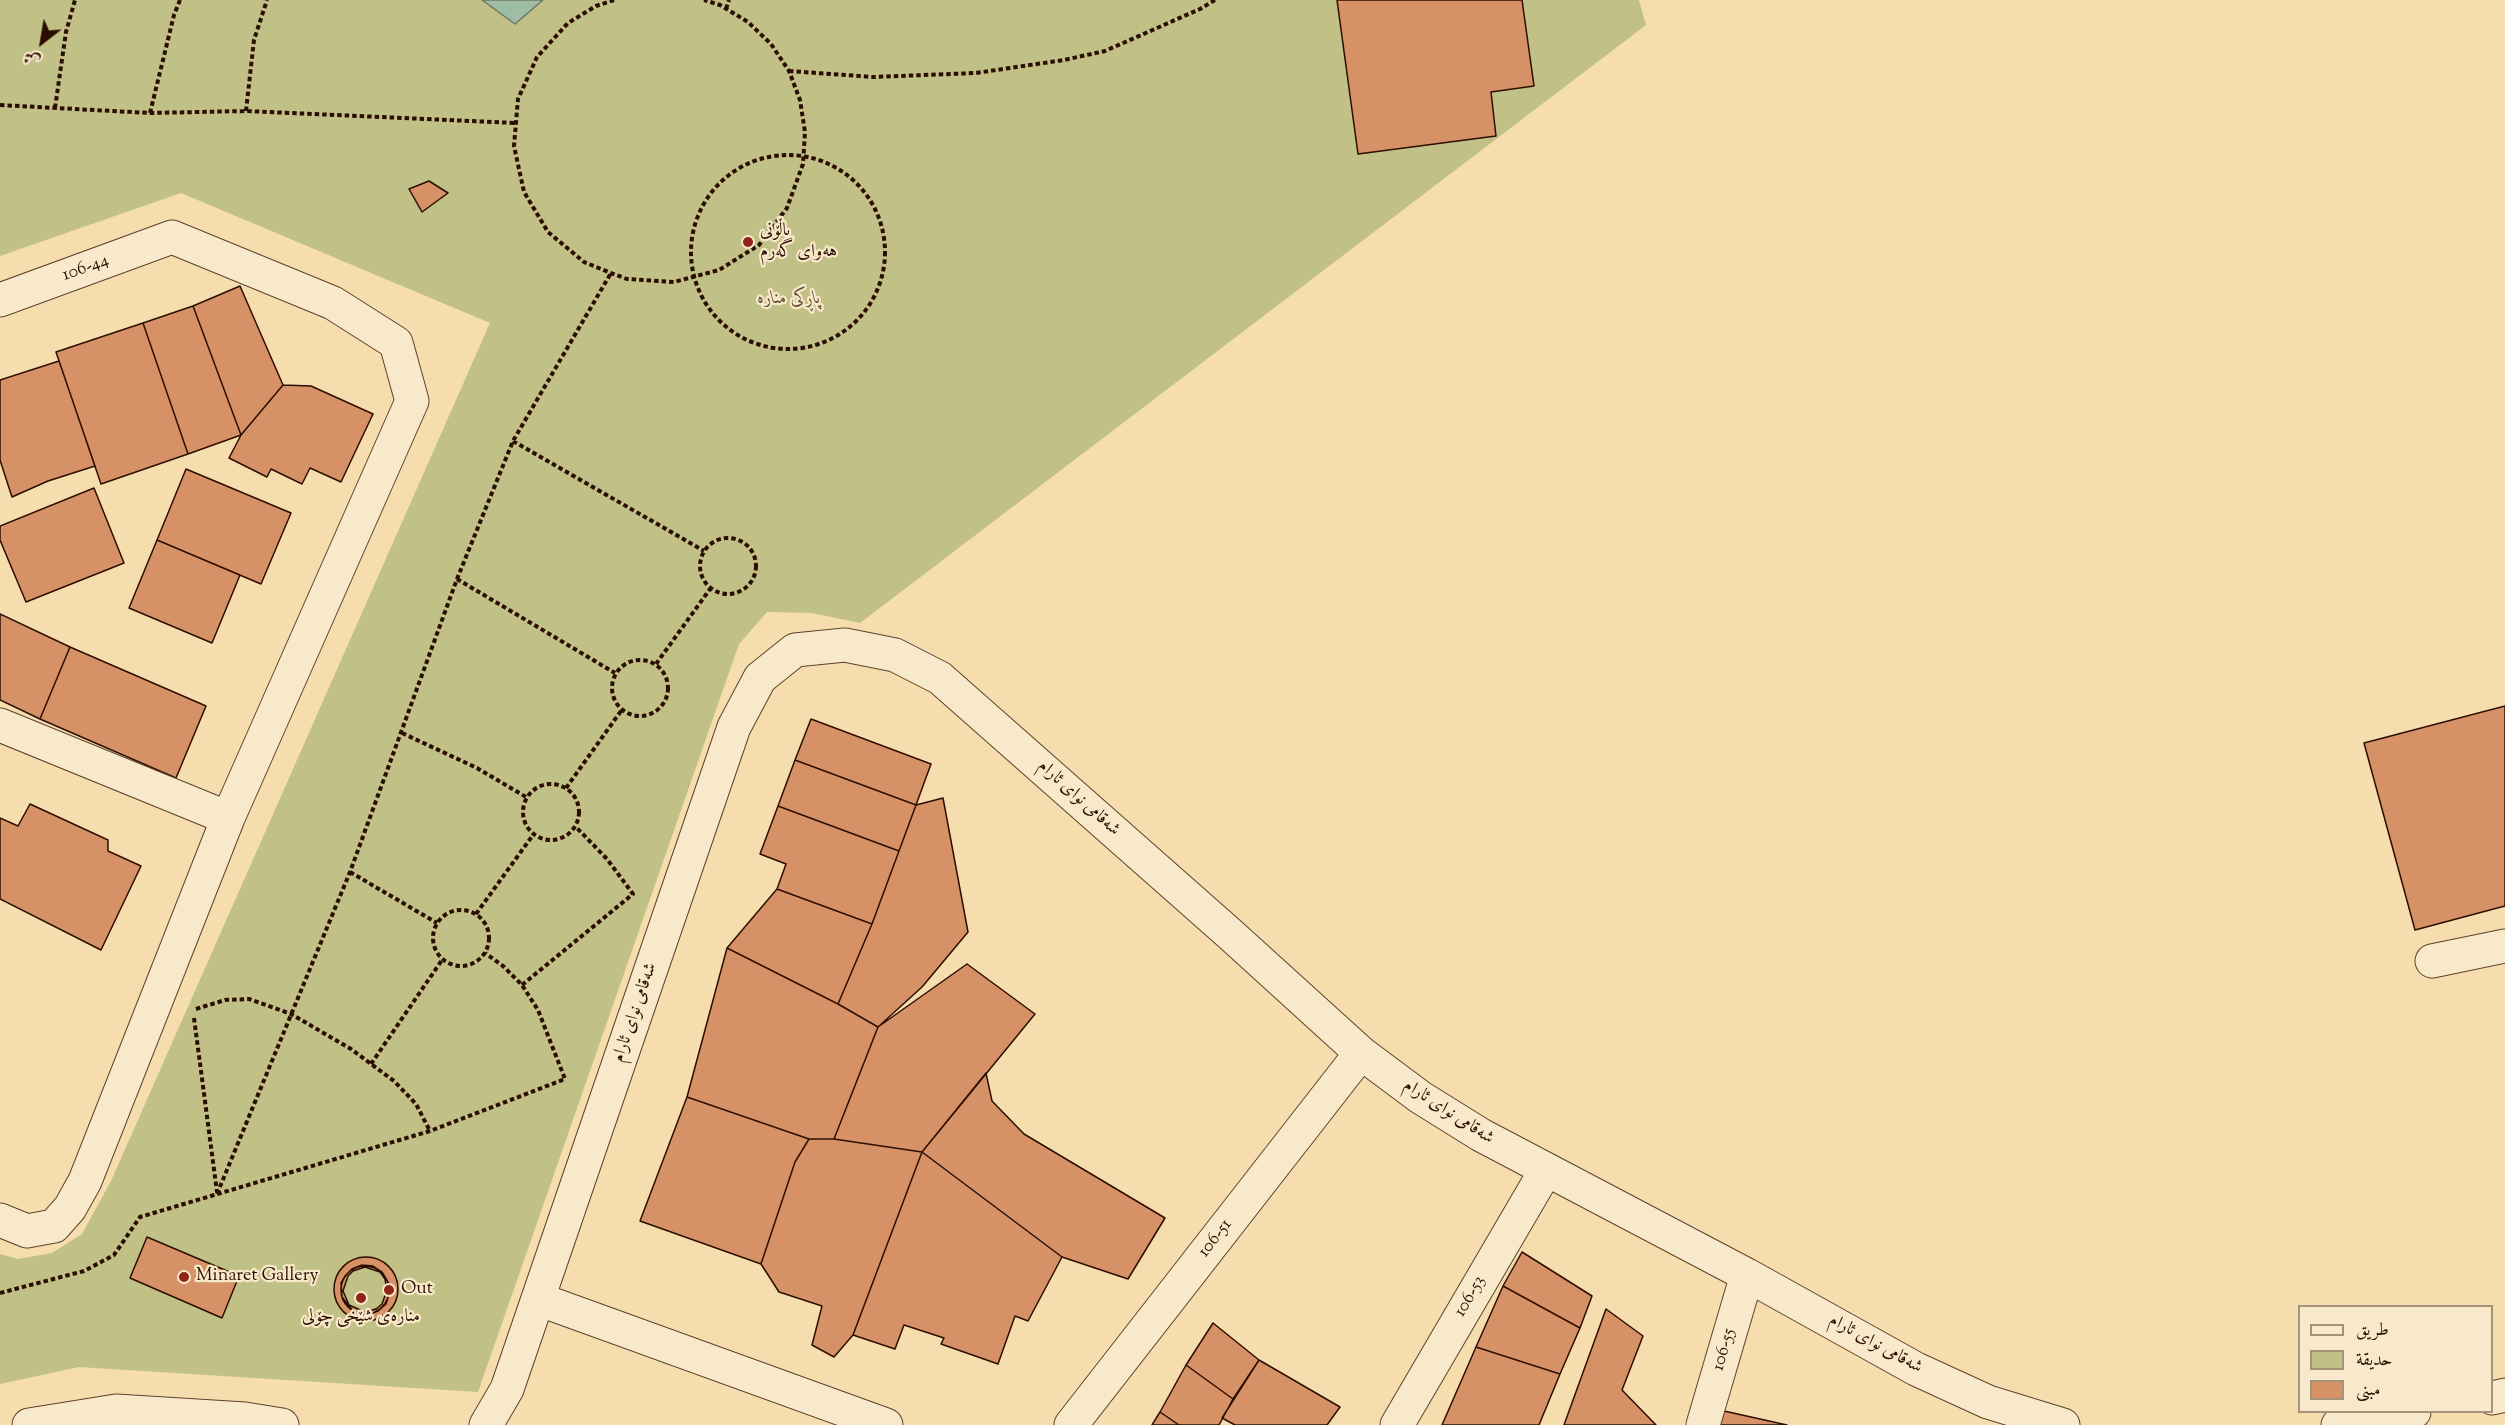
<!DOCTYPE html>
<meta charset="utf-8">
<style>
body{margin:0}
#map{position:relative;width:2505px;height:1425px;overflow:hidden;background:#f5ddae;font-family:"Sorts Mill Goudy",Amiri,serif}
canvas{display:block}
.legend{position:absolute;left:2298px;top:1305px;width:195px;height:108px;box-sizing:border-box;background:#f8e9ca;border:2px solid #a69179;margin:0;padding:8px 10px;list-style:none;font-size:18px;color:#2c0e00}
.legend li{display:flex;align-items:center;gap:12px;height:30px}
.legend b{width:30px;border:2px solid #a69179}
.north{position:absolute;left:12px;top:12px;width:60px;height:60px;-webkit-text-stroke:4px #f8e9ca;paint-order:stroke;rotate:211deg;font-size:16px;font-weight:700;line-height:24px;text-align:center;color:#2c0e00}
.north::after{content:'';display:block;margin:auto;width:21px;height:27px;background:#2c0e00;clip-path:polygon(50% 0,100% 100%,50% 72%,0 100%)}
</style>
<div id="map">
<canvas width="2505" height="1425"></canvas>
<ul class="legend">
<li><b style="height:8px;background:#f8e9ca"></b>طريق</li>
<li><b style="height:16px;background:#c0c087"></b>حديقة</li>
<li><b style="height:16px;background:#d79167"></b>مبنى</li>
</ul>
<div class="north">ش</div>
</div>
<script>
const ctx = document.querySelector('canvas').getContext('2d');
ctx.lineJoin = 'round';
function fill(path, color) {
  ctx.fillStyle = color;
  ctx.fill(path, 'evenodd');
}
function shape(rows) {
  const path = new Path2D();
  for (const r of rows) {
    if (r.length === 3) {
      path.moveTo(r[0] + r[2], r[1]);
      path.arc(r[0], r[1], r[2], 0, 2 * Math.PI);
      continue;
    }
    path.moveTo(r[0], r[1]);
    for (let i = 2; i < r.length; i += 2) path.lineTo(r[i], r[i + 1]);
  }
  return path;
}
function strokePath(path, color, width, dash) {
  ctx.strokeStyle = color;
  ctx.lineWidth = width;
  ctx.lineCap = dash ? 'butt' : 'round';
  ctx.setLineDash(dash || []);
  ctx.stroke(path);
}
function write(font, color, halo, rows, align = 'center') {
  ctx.font = font + ' "Sorts Mill Goudy",Amiri,serif';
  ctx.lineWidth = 4.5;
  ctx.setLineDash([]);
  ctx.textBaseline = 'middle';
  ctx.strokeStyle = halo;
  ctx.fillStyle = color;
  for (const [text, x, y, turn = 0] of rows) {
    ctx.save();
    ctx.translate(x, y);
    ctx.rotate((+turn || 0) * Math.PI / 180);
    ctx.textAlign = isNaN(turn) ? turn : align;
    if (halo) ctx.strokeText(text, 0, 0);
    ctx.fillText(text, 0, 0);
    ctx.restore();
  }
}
fill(shape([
 [0,0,1639,0,1646,25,860,623,812,613,767,612,739,644,478,1392,79,1367,0,1384,0,1254,18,1259,52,1253,82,1234,111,1181,490,323,181,193,0,256]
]), '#c0c087');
const water = shape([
 [482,0,543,0,515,24,482,0]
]);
fill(water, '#9dbda4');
strokePath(water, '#707762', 1.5);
const building = shape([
 [1337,0,1522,0,1534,86,1491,92,1496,136,1358,154,1337,0],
 [429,181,448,193,422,212,409,189,429,181],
 [240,286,283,385,241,435,193,306,240,286],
 [193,306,241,435,188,454,143,323,193,306],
 [143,323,188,454,101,484,56,352,143,323],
 [59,361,95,466,48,481,12,497,0,460,0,380,59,361],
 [283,385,311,386,373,414,341,482,310,468,302,484,271,469,267,477,229,458,241,435,283,385],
 [186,469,291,513,261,584,157,540,186,469],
 [94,488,124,563,26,602,0,540,0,526,94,488],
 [157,540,240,575,212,643,129,608,157,540],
 [0,614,70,647,40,719,0,700,0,614],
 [70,647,206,706,176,778,40,719,70,647],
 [2505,706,2505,906,2415,930,2364,743,2505,706],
 [811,719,931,764,916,805,795,760,811,719],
 [795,760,916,805,899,851,778,806,795,760],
 [943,798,968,932,922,987,878,1027,838,1004,872,924,916,805,943,798],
 [30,804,108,840,108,851,141,866,101,950,0,899,0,818,18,826,30,804],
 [778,806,899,851,872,924,777,889,786,864,760,854,778,806],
 [777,889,872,924,838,1004,727,948,777,889],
 [727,948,838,1004,878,1027,834,1139,809,1139,687,1097,727,948],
 [967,964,1035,1014,922,1152,834,1139,878,1027,967,964],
 [986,1073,992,1101,1024,1134,1165,1218,1128,1279,1062,1257,922,1152,986,1073],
 [687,1097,809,1139,795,1162,761,1264,640,1221,687,1097],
 [809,1139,834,1139,922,1152,853,1335,834,1357,812,1345,822,1306,779,1292,761,1264,795,1162,809,1139],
 [922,1152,1062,1257,1028,1321,1015,1316,998,1364,941,1344,944,1338,904,1325,895,1349,853,1335,922,1152],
 [147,1237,239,1276,222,1318,130,1278,147,1237],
 [1522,1252,1592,1296,1580,1328,1503,1286,1522,1252],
 [366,1289,32],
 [362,1265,373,1266,382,1272,389,1284,389,1294,386,1304,378,1311,370,1314,353,1311,342,1297,341,1283,345,1276,352,1269,362,1265],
 [365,1267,380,1272,385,1279,387,1290,382,1304,376,1309,365,1312,349,1305,343,1291,348,1276,353,1271,365,1267],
 [365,1290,24],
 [1503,1286,1580,1328,1560,1374,1476,1347,1503,1286],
 [1606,1309,1643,1336,1622,1390,1656,1425,1564,1425,1606,1309],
 [1213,1323,1259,1360,1233,1399,1186,1365,1213,1323],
 [1476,1347,1560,1374,1539,1425,1442,1425,1476,1347],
 [1259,1360,1340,1407,1327,1425,1235,1425,1222,1418,1259,1360],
 [1186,1365,1233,1399,1219,1425,1179,1425,1160,1412,1186,1365],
 [1715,1409,1787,1425,1711,1425,1715,1409],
 [1160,1412,1179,1425,1152,1425,1160,1412]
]);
fill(building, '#d79167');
strokePath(building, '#2c0e00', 1.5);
const minor = shape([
 [0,300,172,237,333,303,396,343,412,401,228,818,85,1181,70,1208,54,1226,27,1231,0,1220],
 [0,725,228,818],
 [2432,961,2505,946],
 [538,1299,886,1425],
 [2492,1398,2505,1395],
 [29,1425,116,1411,245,1419,282,1425],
 [486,1425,507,1389,734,727,760,678,795,650,845,645,895,655,940,678,1230,934,1361,1053,1420,1097,1481,1135,1747,1275,1916,1369,1988,1402,2063,1425],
 [1071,1425,1361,1053],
 [1397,1425,1546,1170],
 [1703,1425,1747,1275],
 [2338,1425,2414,1412]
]);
strokePath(minor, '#5e422c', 35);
strokePath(shape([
 [614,0,596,6,568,23,537,57,518,99,514,146,524,192,548,232,584,262,611,273,627,279,674,282,719,270,759,245,787,208,803,164,805,132,800,100,789,71,771,44,748,22,720,5,704,0],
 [726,9,729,0],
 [789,71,873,77,976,73,1064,60,1105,51,1200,9,1215,0],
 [0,105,150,113,246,111,516,123],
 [55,108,66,32,75,0],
 [246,111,254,40,267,0],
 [150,113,174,15,180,0],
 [788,252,97],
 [513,441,704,551],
 [728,566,28],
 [457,579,615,673],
 [640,688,28],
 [656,664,710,589],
 [402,733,477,768,526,797],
 [551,812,28],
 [566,788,621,711],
 [350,872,437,923],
 [461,938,28],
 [476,914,533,835],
 [522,985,633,894,607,859,576,827],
 [196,1009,225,1000,249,999,291,1014,351,1049,394,1081,416,1104,430,1131],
 [194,1018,217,1192],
 [371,1064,442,960],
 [217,1194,350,872,457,579,513,441,611,273],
 [0,1293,84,1271,114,1255,140,1217,430,1131,565,1079,538,1010,522,985,503,966,485,953]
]), '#2c0e00', 4, [4.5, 3]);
strokePath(minor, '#f8e9ca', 33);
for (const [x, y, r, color] of [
 [748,242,6,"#8f2418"],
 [184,1277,6,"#8f2418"],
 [389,1290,6,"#8f2418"],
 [361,1298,6,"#8f2418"]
]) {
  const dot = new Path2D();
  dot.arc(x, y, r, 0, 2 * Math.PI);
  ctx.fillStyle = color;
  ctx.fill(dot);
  strokePath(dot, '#f8e9ca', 2);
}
write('18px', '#2c0e00', '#f8e9ca', [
 ["باڵۆنی",760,232],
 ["هەوای گەرم",760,253],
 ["Minaret Gallery",196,1277],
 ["Out",401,1290],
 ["منارەی شێخی چۆلی",361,1318,"center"]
], 'left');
write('18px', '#2c0e00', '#f8e9ca', [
 ["106-44",86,269,-20],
 ["شەقامی نوای ئارام",1078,799,42],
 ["شەقامی نوای ئارام",636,1013,-71],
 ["شەقامی نوای ئارام",1448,1113,33],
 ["106-51",1216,1239,-52],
 ["106-53",1471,1297,-60],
 ["شەقامی نوای ئارام",1875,1345,29],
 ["106-55",1725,1350,-74]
]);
write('italic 18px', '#604c2f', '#f8e9ca', [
 ["پاڕکی منارە",789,300]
]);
</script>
